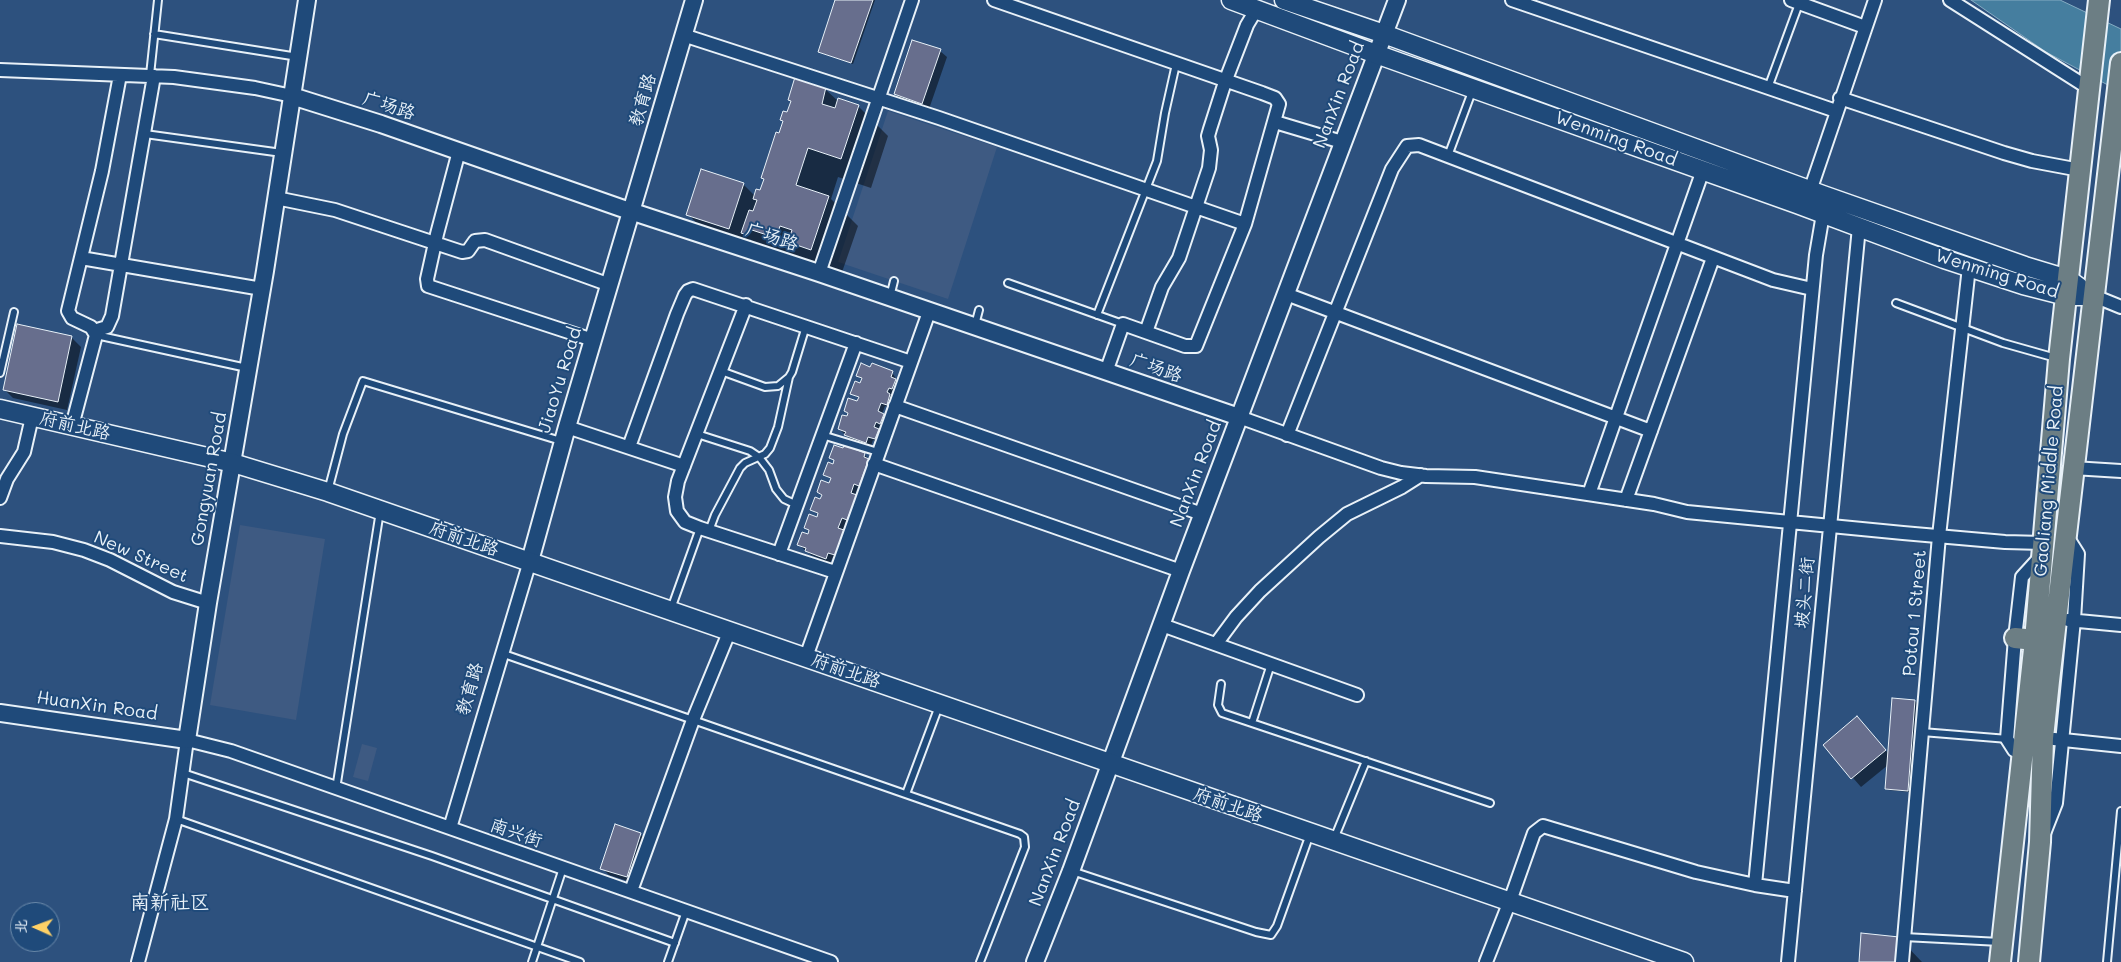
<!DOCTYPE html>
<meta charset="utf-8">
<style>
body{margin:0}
#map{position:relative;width:2121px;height:962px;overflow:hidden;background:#2d517e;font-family:Mali,"LXGW WenKai TC",sans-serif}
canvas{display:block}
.north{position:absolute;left:10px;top:902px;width:50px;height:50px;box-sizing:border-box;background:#1f4a7a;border:1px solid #6f8dac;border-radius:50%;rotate:272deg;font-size:14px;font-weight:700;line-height:20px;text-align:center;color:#e8f1f8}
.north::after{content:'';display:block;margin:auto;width:18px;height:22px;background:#ffd166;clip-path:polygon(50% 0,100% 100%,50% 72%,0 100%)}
</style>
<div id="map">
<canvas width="2121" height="962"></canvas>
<div class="north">北</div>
</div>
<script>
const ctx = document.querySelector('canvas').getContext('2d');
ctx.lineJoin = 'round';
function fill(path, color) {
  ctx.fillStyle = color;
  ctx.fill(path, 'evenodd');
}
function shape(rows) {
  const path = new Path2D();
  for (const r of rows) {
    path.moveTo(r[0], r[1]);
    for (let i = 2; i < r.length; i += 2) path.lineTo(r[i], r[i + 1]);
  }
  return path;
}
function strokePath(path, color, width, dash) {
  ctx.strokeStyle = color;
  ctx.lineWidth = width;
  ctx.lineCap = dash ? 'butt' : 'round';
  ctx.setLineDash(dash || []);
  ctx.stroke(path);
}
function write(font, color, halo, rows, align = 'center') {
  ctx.font = font + ' Mali,"LXGW WenKai TC",sans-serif';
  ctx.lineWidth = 4;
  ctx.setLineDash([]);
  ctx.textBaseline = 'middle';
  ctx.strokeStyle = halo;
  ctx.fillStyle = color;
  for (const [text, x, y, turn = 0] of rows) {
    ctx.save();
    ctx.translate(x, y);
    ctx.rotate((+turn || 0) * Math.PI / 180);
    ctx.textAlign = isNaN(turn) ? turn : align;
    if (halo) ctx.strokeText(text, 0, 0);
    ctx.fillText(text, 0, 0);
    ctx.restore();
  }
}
fill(shape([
 [888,111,997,147,948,299,838,262],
 [240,525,325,539,296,720,210,705],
 [362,744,377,748,368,781,353,777]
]), '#3e5a82');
const water = shape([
 [1971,0,2060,0,2121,29,2121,92,2046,52,1971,0]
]);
fill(water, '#457e9f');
strokePath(water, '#86acc3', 1);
fill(shape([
 [837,0,875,0,853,64,819,51],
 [940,51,947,57,929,109,902,100,895,94],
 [825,89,839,102,858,106,888,136,871,188,838,177,831,199,858,226,840,278,820,271,808,260,806,267,773,262,750,239,747,247,706,233,688,214,743,184,755,196,761,192,765,180,762,177,784,122,782,120,788,114,792,102,789,99],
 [18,326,72,338,81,347,67,410,13,398,4,389],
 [892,372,899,384,896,392,893,391,891,396,894,399,891,408,885,406,882,414,887,419,884,427,880,425,879,430,882,434,879,443,873,440,871,446,850,439,839,429,848,418,849,415,845,411,858,403,860,399,852,393,861,384,862,380,858,375],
 [864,454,873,464,863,489,858,487,855,495,860,500,852,524,846,522,843,531,847,535,839,559,833,557,830,563,811,555,799,545,809,535,810,532,805,527,818,519,819,515,812,510,821,500,823,497,818,492,830,484,832,480,825,474,834,466,835,461,831,457],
 [1915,701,1917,703,1910,792,1888,790,1886,789,1888,765,1861,787,1825,746,1857,718,1889,754],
 [640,834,647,841,634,883,609,875,602,868],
 [1899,938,1922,962,1860,962]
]), '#0007');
const building = shape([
 [835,0,873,0,851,63,818,52,835,0],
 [912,40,941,49,922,104,894,94,912,40],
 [795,77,826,87,822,104,835,108,838,98,859,105,841,159,808,148,796,185,829,196,811,250,788,242,792,230,780,226,776,238,749,229,747,235,741,233,749,210,753,211,757,200,753,199,756,189,760,190,764,179,761,178,776,132,779,133,783,121,780,120,783,111,787,112,791,101,788,100,795,77],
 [701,169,744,183,729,229,686,215,701,169],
 [17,324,72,336,58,402,3,390,17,324],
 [861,363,870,367,872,363,893,371,891,377,896,379,892,389,889,388,887,392,890,394,887,405,881,403,878,411,884,414,880,424,876,422,874,427,879,429,875,439,868,437,866,443,844,435,846,432,838,429,842,415,847,416,848,413,844,411,848,398,857,401,859,397,850,394,855,381,860,383,862,378,856,376,861,363],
 [834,445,843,448,844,445,865,453,864,457,869,459,859,486,854,484,851,493,857,495,847,520,842,518,838,528,844,530,835,555,828,553,826,559,805,551,806,548,797,545,802,532,808,534,809,530,804,528,809,514,817,517,818,513,810,510,815,497,820,499,822,495,817,492,821,480,829,483,831,478,823,475,828,462,833,464,834,460,829,458,834,445],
 [1892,698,1915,700,1908,791,1885,789,1892,698],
 [1857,716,1886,750,1851,779,1823,745,1857,716],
 [615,824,641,833,627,877,600,869,615,824],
 [1861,933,1899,937,1897,962,1859,962,1861,933]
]);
fill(building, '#676e8d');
strokePath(building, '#e8f1f8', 1);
const service = shape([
 [154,34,298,57],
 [150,75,158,0],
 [1768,88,1800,1],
 [145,134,282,153],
 [1448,156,1473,89],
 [1008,283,1123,324],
 [890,297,894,281],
 [1896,303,2003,343,2056,358],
 [1097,315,1157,161,1165,113,1176,64],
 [975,325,979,310],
 [96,335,247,368],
 [721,371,765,387,778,386,789,377,792,372,806,326],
 [0,373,14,312],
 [697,434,750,451,759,457,769,470,776,489,784,499,797,505],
 [822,435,878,452],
 [328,491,343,434,363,381,561,441],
 [709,531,715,515,740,468,745,463,765,454,770,448,778,427,789,377],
 [671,609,700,528],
 [501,653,1020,834,1024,837,1025,847,980,962],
 [1221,684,1218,705,1222,713,1490,803],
 [1252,723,1271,664],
 [1922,732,2008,739],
 [183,773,432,856,675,943],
 [336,789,380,511],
 [906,794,939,706],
 [176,819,580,962],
 [1334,839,1366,761],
 [1072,871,1256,932,1271,935,1277,926,1310,834],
 [1904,937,2000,942],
 [532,962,563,868],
 [668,962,686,911],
 [2107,962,2121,811]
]);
const minor = shape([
 [994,0,1262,93,1275,98,1279,104,1245,224,1196,346,1185,346,1123,324,1106,372],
 [1512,0,1836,111],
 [1791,0,1865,27],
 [1950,0,2090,89],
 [683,35,939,118,1245,224],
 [0,70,174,77,255,88,292,96],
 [1840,98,2004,153,2032,161,2080,170],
 [1275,122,1342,142],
 [459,151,437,234,427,279,428,286,593,340],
 [1810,191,1875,0],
 [276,198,335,210,462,252,468,251,475,241,485,240,610,285],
 [81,258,262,289],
 [819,273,912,0],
 [1286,294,1651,431],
 [2094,296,2121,307],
 [746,305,678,481,675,497,677,511,685,522,700,528,835,572],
 [94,331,107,327,112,316,154,76],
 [1146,332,1162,287,1179,258,1209,168,1211,150,1208,136,1210,129,1225,82,1247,25,1256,10],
 [895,406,1202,514],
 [1239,417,1381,468,1401,473,1426,476,1475,477,1654,504,1687,512,1903,533,2005,542,2043,543],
 [72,426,96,335,91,327,72,318,68,311,102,171,120,75],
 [567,427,684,466],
 [1287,435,1392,169,1407,146,1419,145,1773,280,1812,289],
 [629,447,677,314,685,295,688,291,693,289,911,362],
 [874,464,1181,571],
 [2073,468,2121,471],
 [1589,494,1703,170],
 [0,498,7,479,24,452,32,417],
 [1626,500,1713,258],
 [0,536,53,542,84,550,110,560,173,592,208,603],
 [779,554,856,343],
 [2068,620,2121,625],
 [1162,625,1357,695],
 [1216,644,1236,617,1260,591,1319,537,1347,514,1402,487,1421,475],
 [806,657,929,312],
 [2054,739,2121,746],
 [2023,755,2014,750,2007,739,2015,638,2022,577,2043,554],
 [450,828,530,561],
 [2043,836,2056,803,2074,620,2078,554,2066,535],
 [1755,885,1816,255,1823,214],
 [631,891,693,720,730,630],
 [138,962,176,819,187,740,231,751,831,962],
 [1486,962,1510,901,1534,833,1543,826,1696,872,1755,885,1795,891],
 [1788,962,1859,227],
 [1902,962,1939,536,1969,267]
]);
const tertiary = shape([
 [292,96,381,124,621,208,819,273,1239,417],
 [530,561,567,427,694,0],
 [0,713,187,740,208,603,265,271,307,0],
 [1035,962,1071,871,1181,571,1397,0]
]);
const secondary = shape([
 [1231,0,1376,54,1797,204,1944,259,2023,285,2066,296,2094,296],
 [1284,0,1384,34,1823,195,2025,266,2068,279,2079,287],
 [0,409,233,463,328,492,1684,962]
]);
const primary = shape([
 [2015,638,2035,640],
 [2000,962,2035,640,2059,359,2099,0],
 [2029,962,2040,842,2043,738,2049,681,2121,63]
]);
strokePath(service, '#e8f1f8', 10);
strokePath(minor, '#e8f1f8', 16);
strokePath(tertiary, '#e8f1f8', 20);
strokePath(secondary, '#e8f1f8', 21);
strokePath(primary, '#e8f1f8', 24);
strokePath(service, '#1f4a7a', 6);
strokePath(minor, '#1f4a7a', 12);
strokePath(tertiary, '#1f4a7a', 16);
strokePath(secondary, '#1f4a7a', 18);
strokePath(primary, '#6c7e84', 20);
write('18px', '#e8f1f8', '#1f4a7a', [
 ["NanXin Road",1339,95,-69],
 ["教育路",643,100,-74],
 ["广场路",389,106,18],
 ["Wenming Road",1616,139,20],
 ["广场路",772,237,18],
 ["Wenming Road",1997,274,17],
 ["广场路",1156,368,19],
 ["JiaoYu Road",560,380,-73],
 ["府前北路",75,426,13],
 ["NanXin Road",1196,474,-69],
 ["Gongyuan Road",209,479,-80],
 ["Gaoliang Middle Road",2049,481,-85],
 ["府前北路",464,539,19],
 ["New Street",141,557,24],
 ["坡头二街",1805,593,-85],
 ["Potou 1 Street",1915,613,-85],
 ["府前北路",846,671,19],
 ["教育路",470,689,-74],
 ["HuanXin Road",97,706,8],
 ["府前北路",1228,805,19],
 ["南兴街",516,833,19],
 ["NanXin Road",1055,853,-69]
]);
write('20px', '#e8f1f8', '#1f4a7a', [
 ["南新社区",170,903]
]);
</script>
